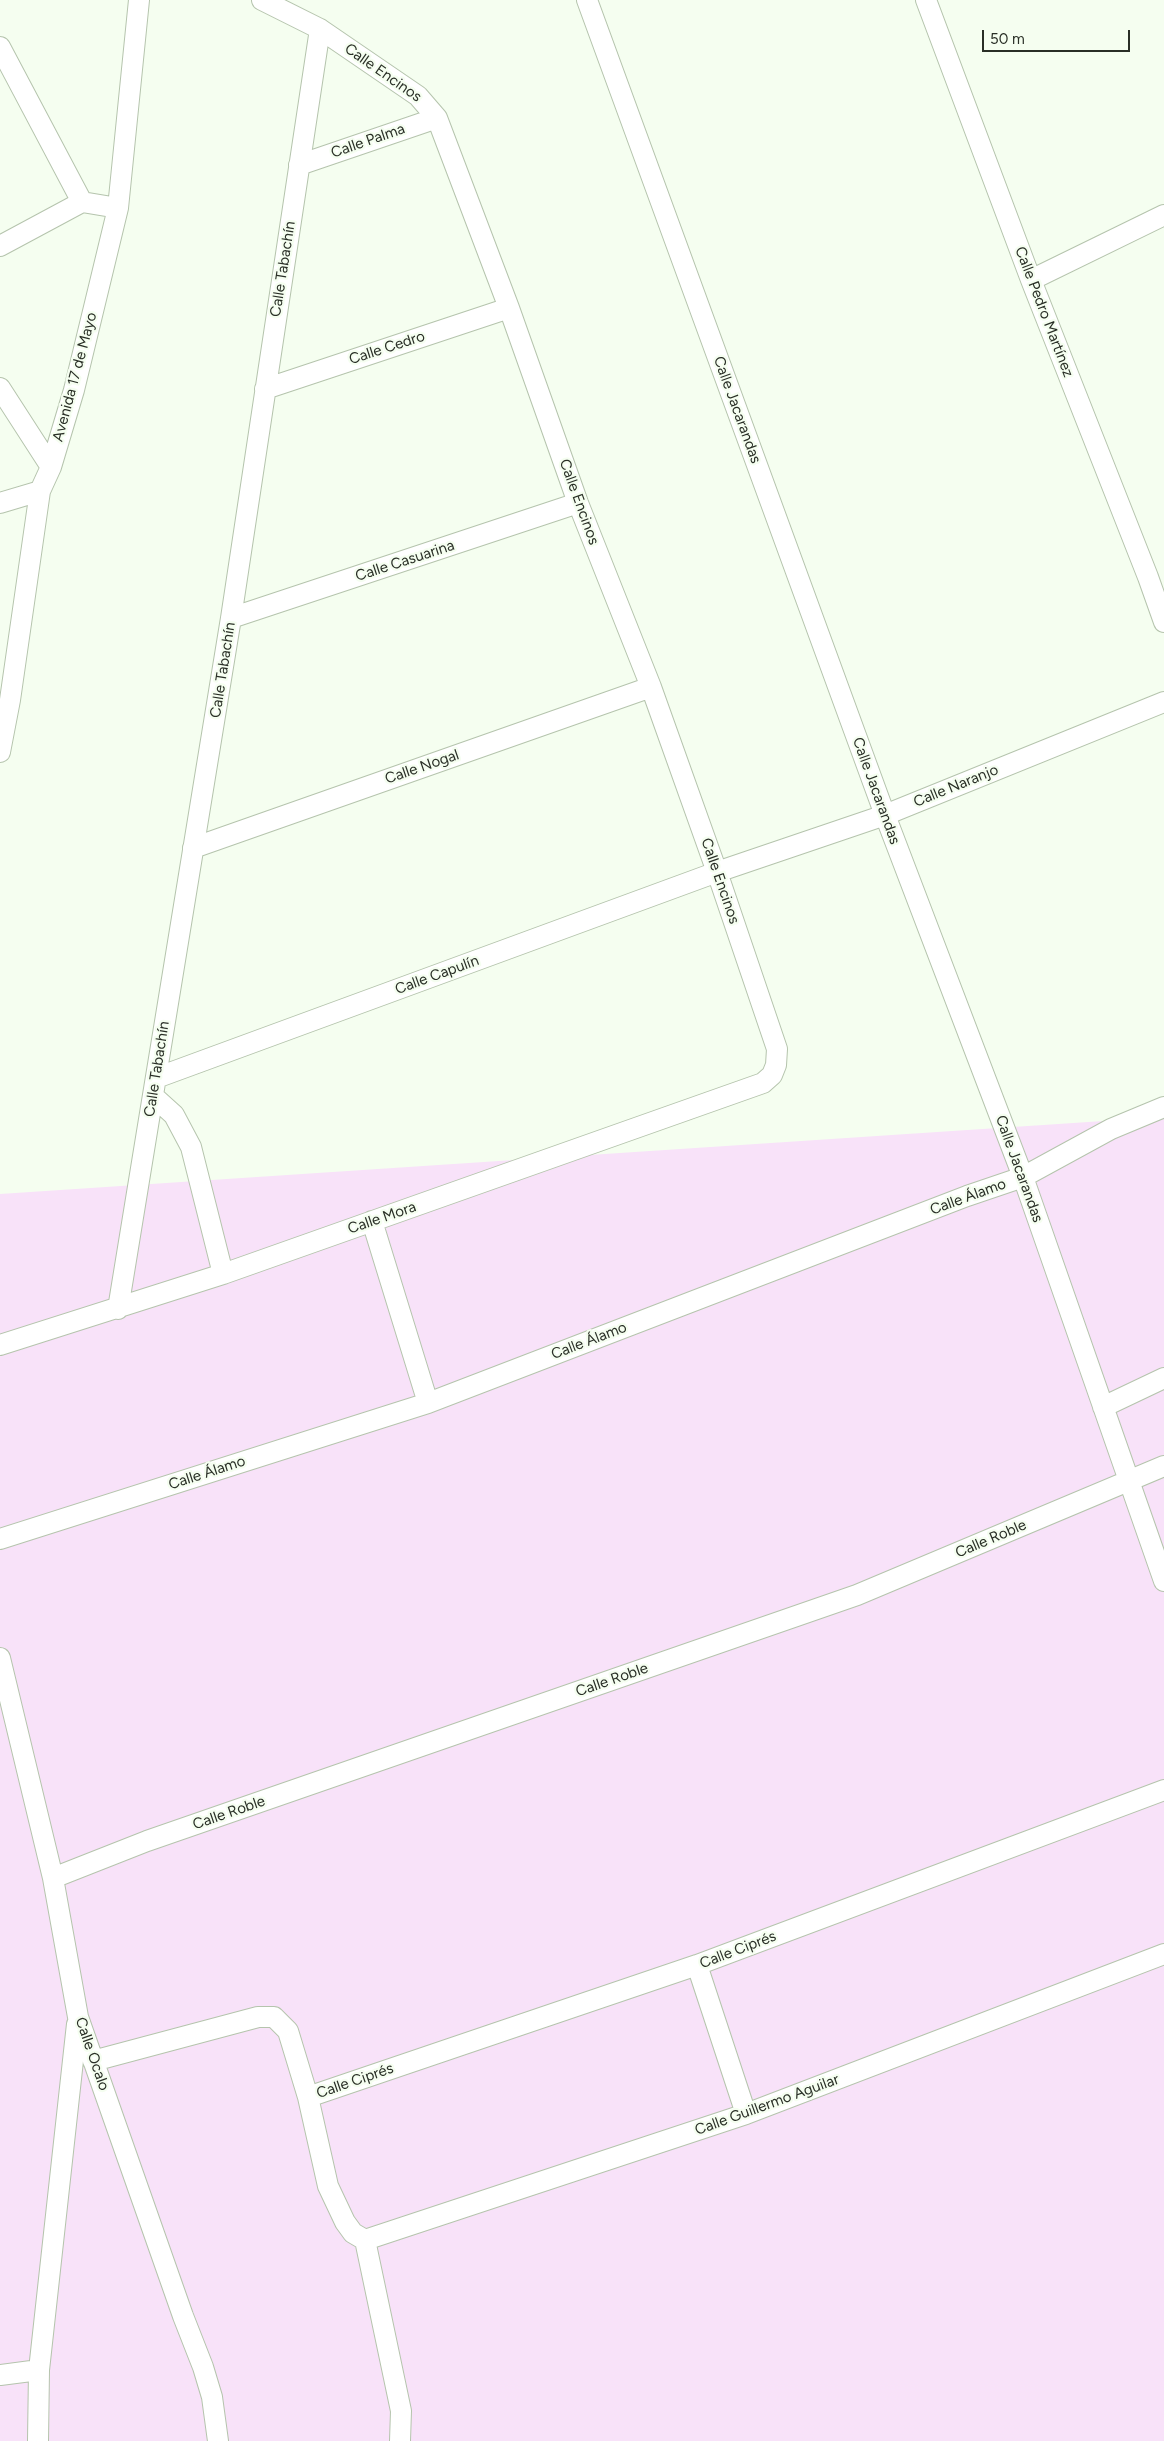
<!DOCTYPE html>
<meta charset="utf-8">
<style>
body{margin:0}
#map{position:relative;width:1164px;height:2441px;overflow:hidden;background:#f5fef0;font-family:Figtree,sans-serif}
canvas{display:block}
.scale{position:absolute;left:982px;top:30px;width:148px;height:22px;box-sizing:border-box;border:2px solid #292f26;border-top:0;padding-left:6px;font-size:15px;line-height:18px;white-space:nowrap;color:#292f26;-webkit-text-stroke:4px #f5fef0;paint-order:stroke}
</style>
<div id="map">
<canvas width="1164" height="2441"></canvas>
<div class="scale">50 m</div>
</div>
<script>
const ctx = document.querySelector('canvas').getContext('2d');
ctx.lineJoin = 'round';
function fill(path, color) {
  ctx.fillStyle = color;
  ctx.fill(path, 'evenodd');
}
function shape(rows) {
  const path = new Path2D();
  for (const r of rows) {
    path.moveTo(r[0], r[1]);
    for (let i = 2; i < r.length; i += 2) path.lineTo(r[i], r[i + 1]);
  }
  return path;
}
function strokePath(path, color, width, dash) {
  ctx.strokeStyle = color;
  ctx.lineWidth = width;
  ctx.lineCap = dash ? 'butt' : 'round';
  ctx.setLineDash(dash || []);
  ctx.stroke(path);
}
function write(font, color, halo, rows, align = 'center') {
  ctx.font = font + ' Figtree,sans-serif';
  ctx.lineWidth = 4.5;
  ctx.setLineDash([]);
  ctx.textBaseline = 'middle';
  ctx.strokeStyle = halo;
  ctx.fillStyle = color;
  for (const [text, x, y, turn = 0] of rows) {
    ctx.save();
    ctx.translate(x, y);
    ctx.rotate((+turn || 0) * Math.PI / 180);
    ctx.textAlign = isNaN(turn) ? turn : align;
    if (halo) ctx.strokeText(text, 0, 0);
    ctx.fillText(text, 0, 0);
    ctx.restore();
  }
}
fill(shape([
 [1164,1117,1164,2441,0,2441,0,1194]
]), '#f8e2f9');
const minor = shape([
 [587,0,885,815,1023,1177,1164,1581],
 [926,0,1031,280,1148,577,1164,622],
 [0,47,82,202,118,208],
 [299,165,437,118],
 [0,246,82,202],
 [1031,280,1164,215],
 [0,388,51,467],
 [265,389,509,308],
 [0,503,40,491],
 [231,618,578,503],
 [0,752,10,700,40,491,51,467,74,390,118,208,139,0],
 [193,848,651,687],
 [156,1078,717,872,885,815,1164,702],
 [153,1096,174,1115,191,1147,223,1274],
 [372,1221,428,1403],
 [118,1309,231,618,320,29],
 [0,1345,223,1274,763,1083,772,1075,776,1065,777,1049,717,872,651,687,578,503,509,308,437,118,418,96,320,29,262,0],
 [1103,1407,1164,1378],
 [0,1539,428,1403,967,1196,1023,1177,1111,1129,1164,1107],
 [0,1658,53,1878,78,2017,183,2316,203,2367,212,2397,218,2441],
 [53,1878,147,1841,857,1595,1164,1466],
 [697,1965,746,2114],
 [93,2061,258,2017,274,2017,288,2031,308,2097,328,2186,345,2222,353,2233,365,2240,401,2411,400,2441],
 [308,2097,697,1965,1164,1790],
 [365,2240,746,2114,1164,1954],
 [0,2375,39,2370],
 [38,2441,39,2370,77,2024]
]);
strokePath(minor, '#b5c4ad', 22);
strokePath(minor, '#fff', 20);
write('15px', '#292f26', '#f5fef0', [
 ["Calle Encinos",383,73,35],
 ["Calle Palma",368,141,-19],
 ["Calle Tabachín",283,269,-81],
 ["Calle Pedro Martínez",1044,312,69],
 ["Calle Cedro",387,348,-18],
 ["Avenida 17 de Mayo",75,377,-75],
 ["Calle Jacarandas",737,410,70],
 ["Calle Encinos",579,502,70],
 ["Calle Casuarina",405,561,-18],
 ["Calle Tabachín",223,670,-81],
 ["Calle Nogal",422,767,-19],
 ["Calle Naranjo",956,786,-22],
 ["Calle Jacarandas",876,791,70],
 ["Calle Encinos",720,881,71],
 ["Calle Capulín",437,975,-20],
 ["Calle Tabachín",157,1069,-81],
 ["Calle Jacarandas",1019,1169,70],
 ["Calle Álamo",968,1197,-20],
 ["Calle Mora",382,1218,-19],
 ["Calle Álamo",589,1341,-21],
 ["Calle Álamo",207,1473,-18],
 ["Calle Roble",991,1539,-23],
 ["Calle Roble",612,1680,-19],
 ["Calle Roble",229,1813,-19],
 ["Calle Ciprés",738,1950,-21],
 ["Calle Ocalo",92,2054,71],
 ["Calle Ciprés",355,2081,-19],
 ["Calle Guillermo Aguilar",767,2105,-20]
]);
</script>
